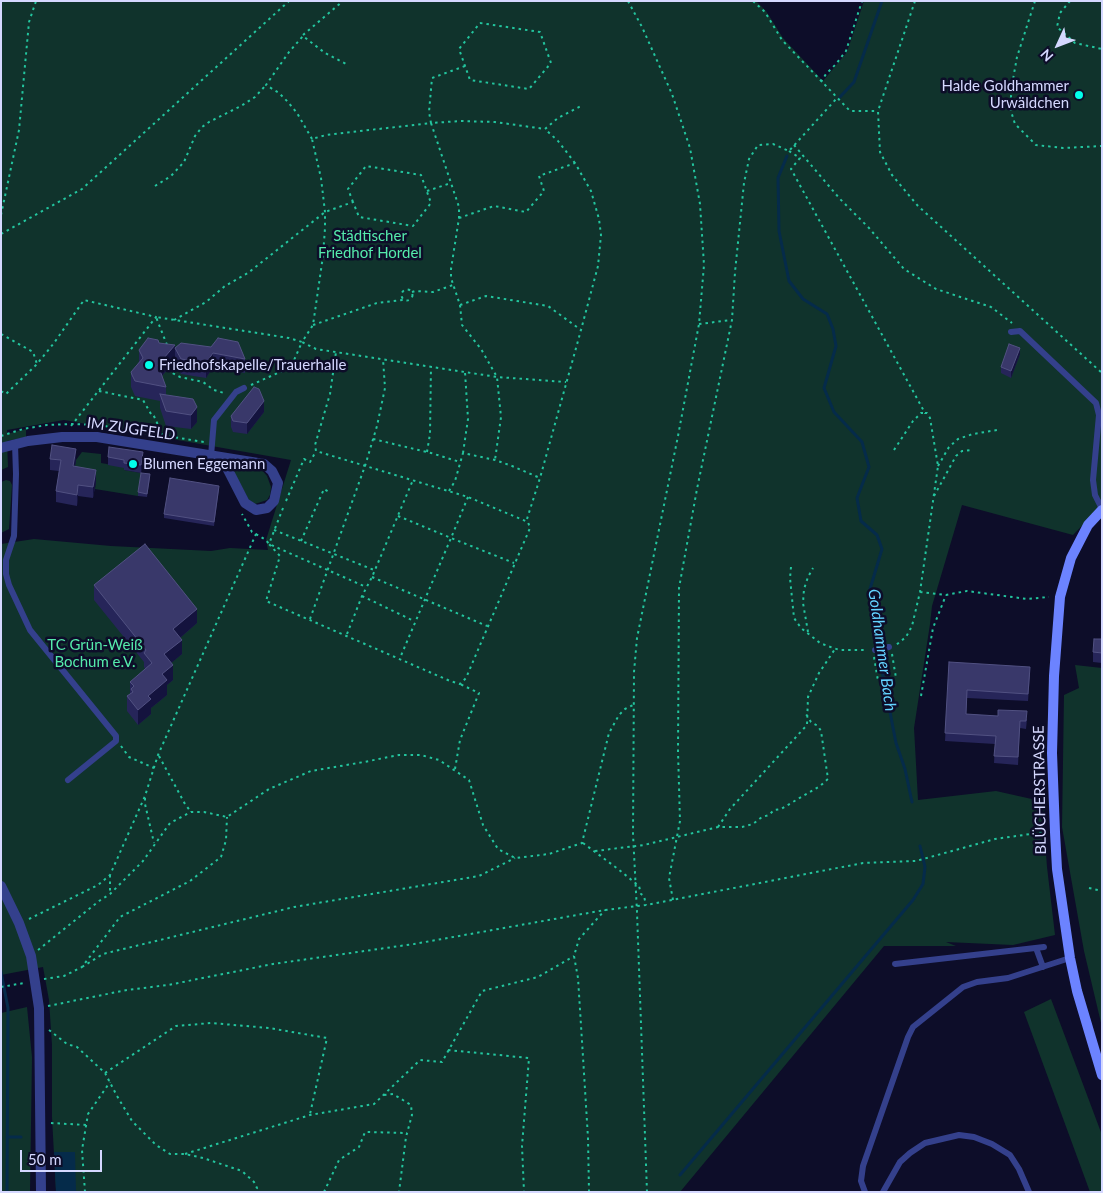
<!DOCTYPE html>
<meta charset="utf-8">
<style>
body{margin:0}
#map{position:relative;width:1103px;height:1193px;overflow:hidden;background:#0d0d29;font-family:Lato,sans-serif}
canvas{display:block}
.frame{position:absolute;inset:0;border:2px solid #d5d8ff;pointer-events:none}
.north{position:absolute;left:1033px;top:20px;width:50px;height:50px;-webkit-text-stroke:4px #0d0d29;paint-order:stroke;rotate:227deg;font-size:14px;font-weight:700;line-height:20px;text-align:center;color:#d5d8ff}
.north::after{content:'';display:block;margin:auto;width:18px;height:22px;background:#d5d8ff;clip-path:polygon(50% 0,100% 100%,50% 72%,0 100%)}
.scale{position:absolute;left:20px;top:1150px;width:82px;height:22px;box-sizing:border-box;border:2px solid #d5d8ff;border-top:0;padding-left:6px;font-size:15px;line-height:18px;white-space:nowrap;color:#d5d8ff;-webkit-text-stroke:4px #0d0d29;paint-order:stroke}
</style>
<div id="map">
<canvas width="1103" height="1193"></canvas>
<div class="frame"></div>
<div class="north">N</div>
<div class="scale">50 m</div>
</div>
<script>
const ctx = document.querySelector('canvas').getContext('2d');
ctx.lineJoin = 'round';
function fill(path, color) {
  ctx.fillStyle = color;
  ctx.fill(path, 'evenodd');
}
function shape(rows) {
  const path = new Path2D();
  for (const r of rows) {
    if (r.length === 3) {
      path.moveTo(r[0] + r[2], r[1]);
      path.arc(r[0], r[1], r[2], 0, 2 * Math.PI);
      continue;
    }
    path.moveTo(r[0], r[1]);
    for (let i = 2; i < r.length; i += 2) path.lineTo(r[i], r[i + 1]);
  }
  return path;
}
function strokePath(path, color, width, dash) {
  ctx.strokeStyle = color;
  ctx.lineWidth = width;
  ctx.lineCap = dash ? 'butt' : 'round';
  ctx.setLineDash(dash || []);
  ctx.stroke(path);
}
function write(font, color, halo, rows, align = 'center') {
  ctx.font = font + ' Lato,sans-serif';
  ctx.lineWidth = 5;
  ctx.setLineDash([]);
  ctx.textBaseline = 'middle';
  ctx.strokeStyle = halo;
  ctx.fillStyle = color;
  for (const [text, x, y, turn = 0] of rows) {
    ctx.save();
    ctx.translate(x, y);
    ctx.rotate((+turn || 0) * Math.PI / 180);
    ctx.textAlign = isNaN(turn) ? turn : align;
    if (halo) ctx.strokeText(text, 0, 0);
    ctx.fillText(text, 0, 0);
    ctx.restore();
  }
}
fill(shape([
 [1,1,756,1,766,11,783,38,823,81,847,52,864,1,1102,1,1102,505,1073,535,962,505,932,606,930,624,914,728,918,800,996,791,1045,802,1044,827,1047,867,1055,935,1013,945,946,942,956,946,884,946,680,1192,56,1192,52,1117,52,1045,49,1000,43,967,1,975,1,544,34,539,111,546,211,551,230,548,268,550,266,540,291,460,64,420,7,430,7,434,26,429,26,437,7,441,8,467,1,470],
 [82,452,101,454,101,463,124,467,124,470,141,473,138,496,95,489,96,481,73,477,76,460],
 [233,465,261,469,267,476,271,487,270,495,267,500,255,504,249,500,231,467],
 [6,480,10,481,12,485,9,529,1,533,1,482],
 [1075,665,1102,668,1102,1027,1084,951,1062,827,1064,695,1079,688],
 [1051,999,1102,1135,1102,1192,1090,1192,1024,1012],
 [27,1007,32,1057,30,1192,1,1192,1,1013]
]), '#10332c');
fill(shape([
 [54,1152,75,1152,76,1192,56,1192]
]), '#052b4a');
strokePath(shape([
 [840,97,854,82,882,1],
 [787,156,778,178,779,231,789,281,803,299,827,314,833,329,836,346,824,388,834,412,862,442,869,467,857,498,861,521,877,535,882,549,870,589,883,676,896,743,905,769,912,802],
 [1,972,8,1008,7,1192],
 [7,1137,21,1137],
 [680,1175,913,900,923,884,925,867,920,846]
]), '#052b4a', 3);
strokePath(shape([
 [628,1,642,27,672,94,690,148,700,204,704,265,699,324,678,436,637,638,634,672,633,834,637,912,647,1192],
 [753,1,765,12,782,40,850,111,878,111],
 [915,1,878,111,880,152,892,175,918,206,1102,373],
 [1035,1,1017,57,1012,85,1010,108,1015,124,1036,145,1063,148,1102,146],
 [1070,1,1060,13,1057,27,1075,43,1102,49],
 [480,23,540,32,551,63,529,89,470,80,459,49,480,23],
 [303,35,343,1],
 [465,66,432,78,429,112,431,123,461,121,495,122,545,129],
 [821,82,826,74,836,64,846,51,862,1],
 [312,139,297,113,288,102,279,93,266,85,289,52,303,36,325,53,348,65],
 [794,145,840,199,869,228,904,269,936,289,991,307,1012,323],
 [789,151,800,158,791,169,925,413,927,413,930,418,938,466,920,592,912,626,906,637,896,645],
 [575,163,558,141,545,129,558,118,581,106],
 [155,186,171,176,184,162,195,136,202,127,209,122,241,106,255,97,266,85],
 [427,191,451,183],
 [1,215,19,130,29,22,36,1],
 [459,218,494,206,526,212,544,191,539,176,575,163,591,191,599,219,601,235,598,266,581,330],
 [1,234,82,189,289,1],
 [407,295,5.5],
 [412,292,415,291,433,292,453,285],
 [460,305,486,296,548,306,581,330,540,478],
 [174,320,206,302,225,286,248,273,325,212,353,202,359,217,413,226,431,203,421,175,366,166,348,189,353,202],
 [699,324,731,320],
 [313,325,377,303,403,300],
 [1,334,33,352,37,364],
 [167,345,156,317,289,338,302,342,313,325,323,256,325,228,325,212,321,178,312,139,326,135,431,123,459,207,459,218,451,269,451,278,460,305,462,325,481,349,497,377,501,417,495,460],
 [167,370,180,377,203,382,214,390,224,393],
 [251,385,291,367,302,342,316,349,497,377,566,382],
 [1,391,6,394,37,364,54,343,84,300,156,317,71,426],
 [99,391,143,400,151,414,153,414,163,436],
 [105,426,204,442],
 [1,436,23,429,47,425,73,424,97,425],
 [373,439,431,453,460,462],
 [894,450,913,421,921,413,925,413],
 [427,452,430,434,431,366],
 [463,453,468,419,465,372],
 [938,466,949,447,958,439,973,434,997,430],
 [449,491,455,481,463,453,495,460,512,466,540,478,527,519],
 [934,496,956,456,962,451,971,450],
 [468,497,451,538,514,563],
 [286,501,304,459,310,462,316,451],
 [283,508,269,544,280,556,266,601,450,681,460,684,466,678,530,528,528,522,468,497,316,451,315,445,330,394,336,352],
 [398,516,451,538,400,658],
 [274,530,374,570],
 [256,534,266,540,269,544,366,587],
 [301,541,324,489,329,492],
 [791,567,790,578,794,618,801,628,820,643,833,648,840,650,867,650],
 [372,577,487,626],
 [920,592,946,595,967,591,1027,599,1049,597],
 [362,596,414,621],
 [310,619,365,466,377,426,385,388,383,359],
 [808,632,803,603,804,589,808,577,813,568],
 [347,634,362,596,372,577,413,480],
 [892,654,896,678],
 [874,657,878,681],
 [921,696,933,628,946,595],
 [121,746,129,757,154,768],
 [159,756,185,804,191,812],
 [455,769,460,740,479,693,460,684],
 [145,798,145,804,154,843],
 [718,827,730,809,807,725,808,697,819,673,835,649],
 [583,843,618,869,639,886,641,894,644,896,646,905],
 [595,851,644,845,718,827,742,827,753,824,762,817,769,815,774,810,781,809,820,786,828,779,821,731,818,726,811,722,806,714],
 [110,875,110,893],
 [1089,888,1102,891],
 [673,900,669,878,680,821,678,751,679,588,697,489,732,320,735,272,744,183,749,159,758,145,773,144,789,151,837,98],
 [29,919,98,885,110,875,145,796,158,755,256,534,252,532,242,514],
 [38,950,99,901,110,894,143,861,170,823,191,812,204,812,227,817,269,789,311,771,364,762,399,755,421,755,439,760,469,780,483,825,498,849,515,858,549,854,582,843,609,733,619,715,625,709,633,705],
 [82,967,103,954,294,907,479,876,515,858],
 [44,979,64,976,82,967,120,917,190,881,221,857,226,840,227,817],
 [1,987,24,983],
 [48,1006,127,990,168,985,273,964,414,944,605,910,646,905,863,863,916,861,995,839,1045,832],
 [49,1030,67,1044,77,1047,105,1073,117,1096,132,1121,156,1145,170,1154,185,1154,203,1158,242,1171,254,1182,257,1188,255,1192],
 [448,1050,529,1058,522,1146,524,1192],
 [105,1073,176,1026,211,1023,269,1028,327,1038,310,1114],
 [384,1095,393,1094,411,1105,412,1115,406,1137,399,1192],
 [51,1123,86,1125],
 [185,1154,310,1115,374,1104,420,1060,442,1062,482,991,538,977,574,956],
 [85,1192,82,1150,88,1114,110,1082],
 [324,1192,339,1160,359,1147,365,1132,407,1133],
 [589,1192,588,1138,583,1057,578,978,574,956,579,939,605,910]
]), '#23c59e', 2, [2.5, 4]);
strokePath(shape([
 [1011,332,1020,331,1096,403,1099,415,1093,480,1095,495,1102,509],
 [15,444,16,474,14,536,6,560,6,574,9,585,30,630,116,736,116,741,68,780],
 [211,456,214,420,236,392,244,388],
 [875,650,889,647],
 [1036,948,1043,967],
 [895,964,1044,947],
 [865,1192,861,1181,863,1166,908,1037,913,1027,963,987,977,982,1008,978,1070,958],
 [883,1192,900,1162,910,1153,925,1143,959,1135,974,1137,992,1144,1010,1155,1019,1169,1029,1192]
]), '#34408c', 6);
strokePath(shape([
 [1,448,28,441,62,437,97,437,264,464,272,471,278,483,274,501,267,508,256,510,245,503,226,466,214,456],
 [1,886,19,923,31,956,39,1008,41,1192]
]), '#34408c', 10);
strokePath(shape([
 [1102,510,1088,525,1071,558,1060,597,1054,676,1052,753,1055,832,1057,869,1070,958,1077,991,1102,1075]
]), '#6c83ff', 10);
fill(shape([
 [159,343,175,348,181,343,245,359,245,373,213,367,206,378,181,374,175,363,175,361,162,376,166,387,166,395,193,399,197,422,191,429,166,426,160,408,160,401,135,396,131,387,131,372,139,362,139,350],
 [1020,354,1011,378,1001,373,1001,367],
 [264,412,247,434,233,432,231,427,231,416],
 [108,457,143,459,141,473,124,470,124,468,108,465],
 [50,459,76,460,75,466,96,481,93,498,78,496,77,506,56,502,56,491,59,471,50,470],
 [150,478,147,497,138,496,138,492],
 [219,489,214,526,164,518,164,514],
 [94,585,197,623,180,638,182,654,171,663,173,680,167,685,167,695,151,708,151,714,138,725,127,711,127,696,130,694,130,682,145,669,144,667,144,662,94,600],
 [1102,639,1102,663,1093,662,1093,652],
 [949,662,1030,675,1028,701,967,698,966,714,1027,719,1026,729,1020,728,1018,765,994,763,995,744,945,741]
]), '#262559');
fill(shape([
 [175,345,175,361,158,380,158,365],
 [1020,348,1020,354,1011,378,1011,371],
 [213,353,213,367,206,378,206,363],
 [264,401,264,412,247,434,247,423],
 [197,407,197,422,191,429,191,415],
 [76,449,76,460,73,477,73,466],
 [143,452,143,459,141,473,141,465],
 [96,470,96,481,93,498,93,487],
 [78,485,78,496,77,506,77,495],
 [197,609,197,623,173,644,173,629],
 [182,640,182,654,164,669,164,654],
 [173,665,173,680,167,685,167,695,151,708,151,714,138,725,138,710,162,674]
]), '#14133e');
const building = shape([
 [148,338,158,340,159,343,175,345,158,365,166,387,135,381,132,375,131,372,143,358,139,350,148,338],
 [218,338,238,342,245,359,213,353,206,363,181,359,175,348,181,343,211,347,218,338],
 [1009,344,1020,348,1011,371,1001,367,1009,344],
 [254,387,259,389,264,401,247,423,233,421,231,416,254,387],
 [160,394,193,399,197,407,191,415,166,411,160,394],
 [52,445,76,449,73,466,96,470,93,487,78,485,77,495,56,491,61,460,50,459,52,445],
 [109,447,143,452,141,465,124,463,124,460,108,457,109,447],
 [141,473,150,474,147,494,138,492,141,473],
 [170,478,219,486,214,522,164,514,170,478],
 [145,544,197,609,173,629,182,640,164,654,173,665,162,674,167,680,148,696,151,699,138,710,127,696,133,692,131,689,134,686,130,682,152,663,144,653,146,650,94,585,145,544],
 [1094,639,1102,639,1102,653,1093,652,1094,639],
 [949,662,1030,667,1028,694,967,690,966,714,998,716,998,710,1027,711,1026,721,1020,721,1018,757,994,756,996,736,945,733,949,662]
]);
fill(building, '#39386a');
strokePath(building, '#515182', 1);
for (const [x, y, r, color] of [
 [1079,95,5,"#01ffeb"],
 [149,365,5,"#01ffeb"],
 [133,464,5,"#01ffeb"]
]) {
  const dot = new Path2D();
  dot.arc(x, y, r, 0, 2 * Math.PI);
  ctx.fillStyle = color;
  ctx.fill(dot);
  strokePath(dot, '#0d0d29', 2);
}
write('15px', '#d5d8ff', '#0d0d29', [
 ["Halde Goldhammer",1069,86,"right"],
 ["Urwäldchen",1069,103,"right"],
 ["Friedhofskapelle/Trauerhalle",159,365],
 ["Blumen Eggemann",143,464]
], 'left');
write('15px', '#55ebab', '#0d0d29', [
 ["Städtischer",370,236],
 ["Friedhof Hordel",370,253],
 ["TC Grün-Weiß",95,645],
 ["Bochum e.V.",95,662]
]);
write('15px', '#d5d8ff', '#0d0d29', [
 ["IM ZUGFELD",131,429,8],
 ["BLÜCHERSTRASSE",1040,790,-91]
]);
write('italic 16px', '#63d3ff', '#0d0d29', [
 ["Goldhammer Bach",882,650,82]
]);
</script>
